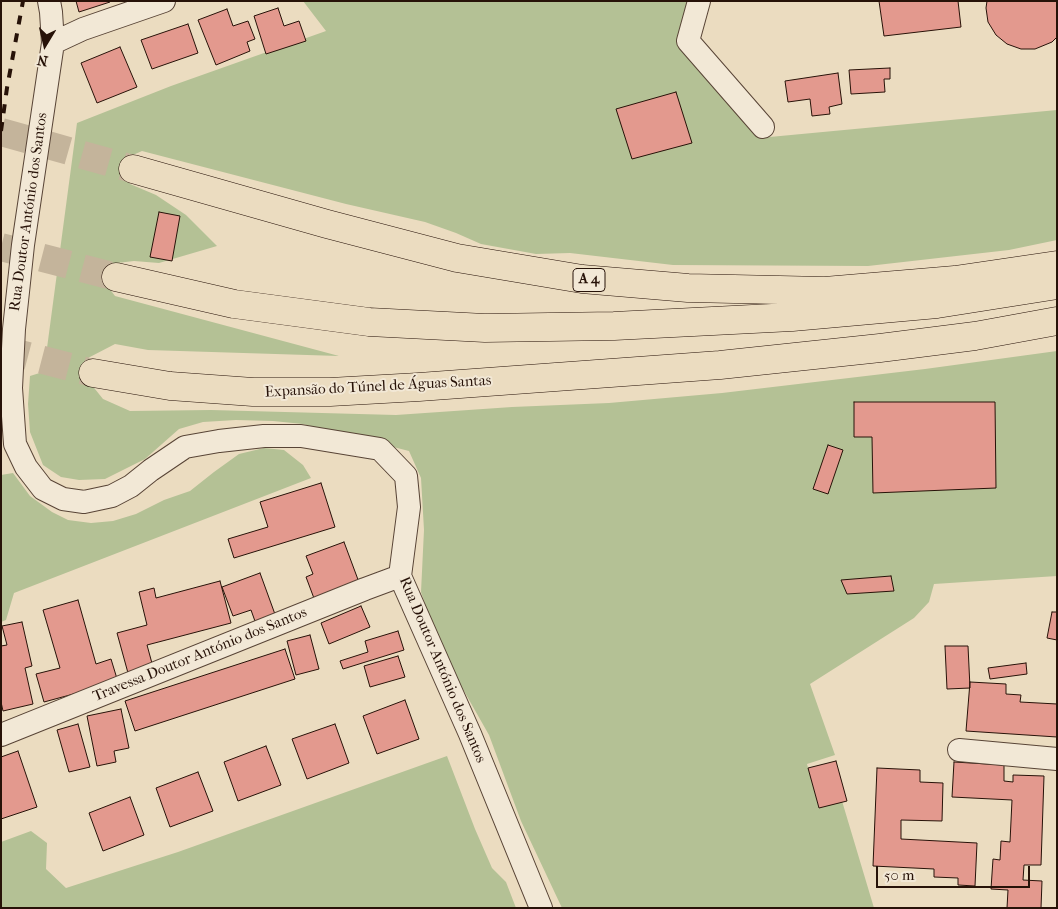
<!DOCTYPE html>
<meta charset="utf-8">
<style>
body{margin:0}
#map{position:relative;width:1058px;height:909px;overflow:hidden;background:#ebdcc0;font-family:"IM FELL French Canon",serif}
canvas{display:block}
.frame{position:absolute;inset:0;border:2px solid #271208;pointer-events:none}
.north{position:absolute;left:20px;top:20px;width:50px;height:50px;-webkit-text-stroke:4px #f2e8d6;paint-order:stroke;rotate:189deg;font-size:14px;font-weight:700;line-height:20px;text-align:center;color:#271208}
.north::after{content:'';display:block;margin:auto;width:18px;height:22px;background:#271208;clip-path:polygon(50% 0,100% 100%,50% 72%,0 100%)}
.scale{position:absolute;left:876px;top:866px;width:154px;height:22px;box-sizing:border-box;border:2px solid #271208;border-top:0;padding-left:6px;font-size:15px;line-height:18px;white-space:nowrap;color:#271208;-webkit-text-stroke:4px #f2e8d6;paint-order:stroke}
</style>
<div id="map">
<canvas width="1058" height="909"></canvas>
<div class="frame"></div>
<div class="north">N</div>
<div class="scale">50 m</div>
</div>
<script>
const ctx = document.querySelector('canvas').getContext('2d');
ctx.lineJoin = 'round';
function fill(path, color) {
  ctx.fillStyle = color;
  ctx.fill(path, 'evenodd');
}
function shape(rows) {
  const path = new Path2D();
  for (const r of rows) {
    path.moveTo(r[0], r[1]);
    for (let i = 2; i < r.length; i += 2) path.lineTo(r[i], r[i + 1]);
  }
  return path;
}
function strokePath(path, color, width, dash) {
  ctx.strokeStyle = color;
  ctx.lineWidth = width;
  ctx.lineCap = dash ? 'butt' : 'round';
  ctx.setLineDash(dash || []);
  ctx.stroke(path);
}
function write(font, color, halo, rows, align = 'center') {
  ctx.font = font + ' "IM FELL French Canon",serif';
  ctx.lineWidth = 4;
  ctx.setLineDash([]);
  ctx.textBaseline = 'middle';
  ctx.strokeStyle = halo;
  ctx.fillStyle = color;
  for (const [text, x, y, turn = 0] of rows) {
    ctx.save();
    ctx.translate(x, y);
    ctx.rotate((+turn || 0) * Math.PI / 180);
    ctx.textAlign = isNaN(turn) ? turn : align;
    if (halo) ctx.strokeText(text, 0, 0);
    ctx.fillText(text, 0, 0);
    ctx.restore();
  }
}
fill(shape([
 [303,1,689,1,679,35,759,138,1057,110,1057,240,1009,250,868,266,673,265,570,253,536,254,481,244,456,233,425,222,346,204,142,151,124,159,130,184,156,195,186,215,217,246,159,263,134,261,117,263,111,272,109,288,115,296,339,356,148,350,115,344,88,358,83,374,103,399,130,411,211,410,396,415,512,407,609,403,722,393,925,369,1057,351,1057,576,934,584,929,602,914,618,810,684,835,755,807,764,819,808,842,801,874,908,562,908,521,821,489,735,443,654,429,616,421,592,424,530,421,478,409,451,303,424,273,421,236,420,203,422,179,429,145,459,105,479,79,480,61,477,43,465,30,432,28,404,30,376,46,371,47,348,77,123,171,86,326,31],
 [264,448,284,450,303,465,311,478,14,593,6,620,1,622,1,475,13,473,30,496,52,512,68,520,91,523,113,521,136,514,164,500,190,491,214,472,239,454],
 [447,756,475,829,492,868,506,882,516,908,1,908,1,842,31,831,47,843,46,869,66,888,178,852]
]), '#b4c195');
const building = shape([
 [76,1,110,1,110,2,79,12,76,1],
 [879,1,958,1,961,27,884,36,879,1],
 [987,1,1057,1,1057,37,1052,42,1035,49,1021,49,1007,44,996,35,988,22,986,8,987,1],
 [278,8,284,26,299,21,306,41,266,54,254,16,278,8],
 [227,9,233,26,248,21,255,39,247,42,250,51,216,65,198,20,227,9],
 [188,24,198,53,152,69,141,40,188,24],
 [120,47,137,87,97,103,81,63,120,47],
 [890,68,890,79,884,79,885,92,851,94,849,70,890,68],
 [838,73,842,104,829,107,830,114,812,116,810,99,788,102,785,81,838,73],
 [676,92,692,143,632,159,616,109,676,92],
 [159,212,180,216,172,261,150,257,159,212],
 [854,402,995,402,996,488,873,493,872,437,854,437,854,402],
 [828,445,843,450,828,494,813,489,828,445],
 [321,483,335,527,234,558,228,539,268,527,260,502,321,483],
 [344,542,360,585,315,601,306,577,313,574,306,556,344,542],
 [260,573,276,617,256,624,251,610,233,616,222,587,260,573],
 [891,576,894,591,847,594,841,580,891,576],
 [220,581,231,623,147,645,153,667,128,673,117,633,147,625,139,592,154,588,156,598,220,581],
 [78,600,96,664,111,659,118,682,44,702,36,674,60,668,43,610,78,600],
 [361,606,370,627,329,644,321,623,361,606],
 [1052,612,1057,612,1057,640,1047,638,1052,612],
 [22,622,32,666,25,668,33,704,3,711,1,702,1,646,7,645,2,626,22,622],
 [398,631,404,650,343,669,340,661,368,652,365,641,398,631],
 [310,635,319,669,296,675,287,641,310,635],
 [945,646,968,646,970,688,947,689,945,646],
 [285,649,295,679,135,731,125,701,285,649],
 [398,656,405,677,370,687,364,666,398,656],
 [1026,663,1027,674,990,679,988,668,1026,663],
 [970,682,1006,684,1006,694,1021,695,1020,702,1057,704,1057,737,966,731,970,682],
 [405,700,419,739,377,754,363,716,405,700],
 [121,709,129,748,114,751,116,762,97,766,87,716,121,709],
 [78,724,90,767,69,772,57,730,78,724],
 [335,724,349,763,307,779,292,739,335,724],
 [266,746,281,785,238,801,224,762,266,746],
 [18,751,37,807,1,819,1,757,18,751],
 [836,761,847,801,819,808,808,768,836,761],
 [954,762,1004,765,1004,781,1013,782,1013,775,1044,776,1041,865,1024,865,1023,880,1042,881,1041,908,1007,908,1008,890,991,889,993,859,1000,860,1001,841,1010,842,1012,800,952,797,954,762],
 [877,768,920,770,920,782,943,783,942,821,901,820,901,839,977,843,975,886,958,885,958,878,934,877,934,869,873,866,877,768],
 [198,772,213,811,170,827,156,788,198,772],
 [130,797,144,835,103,851,89,813,130,797]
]);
fill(building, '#e3998e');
strokePath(building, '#271208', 1);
strokePath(shape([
 [1,132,133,169],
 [1,247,116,277],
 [1,349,93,373]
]), '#c4b49b', 28, [28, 14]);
const minor = shape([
 [49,1,51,12,53,43,23,245,14,329,11,388,15,444,26,467,43,489,63,499,84,502,112,496,131,486,151,470,185,447,219,441,264,436,301,436,380,449,406,476,409,507,400,576,470,734,541,908],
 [699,1,688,41,763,127],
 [53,43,83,29,164,1],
 [1,735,365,589,400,576],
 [959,750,1057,759]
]);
const motorway = shape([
 [133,169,327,224,457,258,582,279,688,288,825,291,955,280,1057,265],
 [116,277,234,304,369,322,485,328,614,326,792,317,937,304,1057,285],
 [93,373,170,386,253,392,330,392,419,387,720,365,880,348,975,336,1057,321]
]);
strokePath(minor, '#584436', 24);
strokePath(motorway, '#271208', 29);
strokePath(minor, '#f2e8d6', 22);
strokePath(motorway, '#ebdcc0', 28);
strokePath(shape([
 [1,131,7,88,23,1]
]), '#271208', 4, [9, 9]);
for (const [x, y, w] of [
 [589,280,32]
]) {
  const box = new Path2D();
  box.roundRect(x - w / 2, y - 11.5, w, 23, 4);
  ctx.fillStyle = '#f2e8d6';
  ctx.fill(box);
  strokePath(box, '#271208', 1);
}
write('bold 14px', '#271208', null, [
 ["A 4",589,280]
]);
write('15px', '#271208', '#f2e8d6', [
 ["Rua Doutor António dos Santos",29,212,-82],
 ["Expansão do Túnel de Águas Santas",378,387,-3],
 ["Travessa Doutor António dos Santos",200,655,-22],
 ["Rua Doutor António dos Santos",442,670,67]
]);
</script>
